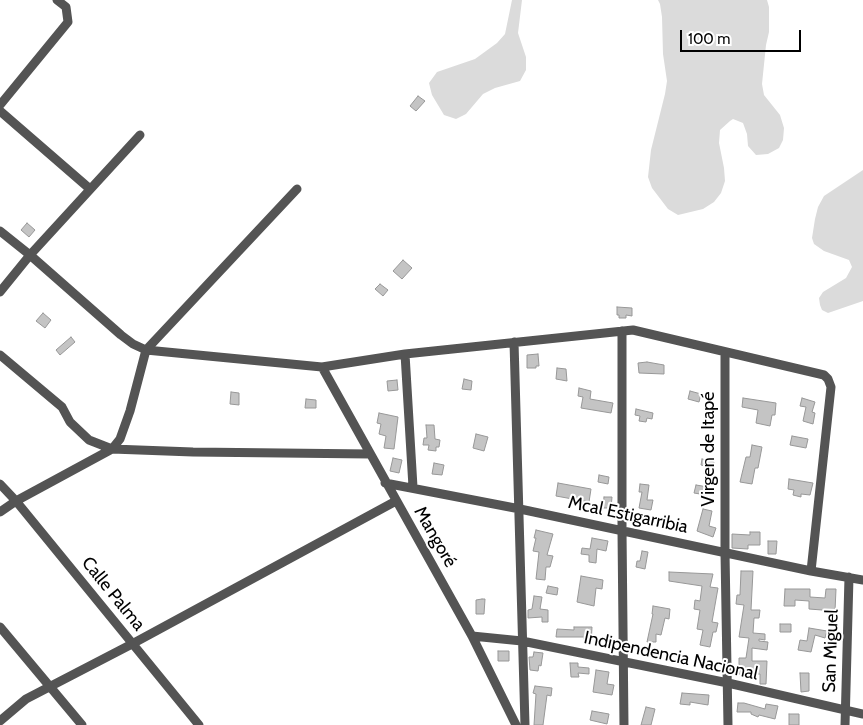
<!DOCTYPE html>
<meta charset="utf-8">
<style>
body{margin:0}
#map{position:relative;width:863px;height:725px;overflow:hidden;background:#fff;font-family:Cabin,sans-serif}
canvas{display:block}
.scale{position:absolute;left:680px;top:30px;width:121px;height:22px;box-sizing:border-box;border:2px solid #000;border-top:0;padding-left:6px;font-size:15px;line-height:18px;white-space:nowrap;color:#000;-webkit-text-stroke:4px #fff;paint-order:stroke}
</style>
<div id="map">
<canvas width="863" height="725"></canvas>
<div class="scale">100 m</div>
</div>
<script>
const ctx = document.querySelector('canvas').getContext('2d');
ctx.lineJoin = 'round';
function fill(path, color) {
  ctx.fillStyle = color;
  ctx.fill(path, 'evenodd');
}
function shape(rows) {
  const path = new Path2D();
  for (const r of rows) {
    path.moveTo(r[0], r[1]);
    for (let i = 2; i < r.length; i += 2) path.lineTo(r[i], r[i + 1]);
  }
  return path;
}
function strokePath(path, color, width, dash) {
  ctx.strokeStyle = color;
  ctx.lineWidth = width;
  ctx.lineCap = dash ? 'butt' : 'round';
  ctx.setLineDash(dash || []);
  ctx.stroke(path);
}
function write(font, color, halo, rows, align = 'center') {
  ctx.font = font + ' Cabin,sans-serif';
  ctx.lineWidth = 4;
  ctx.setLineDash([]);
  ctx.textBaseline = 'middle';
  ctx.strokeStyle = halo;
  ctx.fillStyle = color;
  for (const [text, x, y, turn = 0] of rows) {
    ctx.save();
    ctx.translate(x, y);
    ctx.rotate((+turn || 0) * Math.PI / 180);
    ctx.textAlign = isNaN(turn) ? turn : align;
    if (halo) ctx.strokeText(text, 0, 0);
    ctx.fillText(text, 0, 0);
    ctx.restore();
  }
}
fill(shape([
 [512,0,522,0,518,33,526,57,526,70,520,81,495,88,483,94,466,114,456,119,444,115,432,95,429,83,437,72,475,59,497,43,505,34],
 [658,0,767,0,769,7,769,32,766,45,762,84,764,95,780,115,784,128,783,140,779,148,768,154,756,155,748,146,747,134,743,123,733,119,730,121,720,130,719,143,724,168,725,181,721,193,714,202,703,209,678,215,668,209,652,188,648,177,651,150,665,94,667,81,663,54,662,17,660,4],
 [863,170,863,301,828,313,822,310,820,305,819,298,823,292,846,278,852,267,849,260,824,251,814,244,812,238,815,219,818,207,824,196]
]), '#dbdbdb');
const building = shape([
 [418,96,425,101,416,111,410,106,418,96],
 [27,223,35,230,29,237,21,230,27,223],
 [403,260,412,268,402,279,393,271,403,260],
 [380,284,388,290,383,296,375,289,380,284],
 [617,307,632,308,632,316,626,315,626,318,619,318,619,315,617,315,617,307],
 [43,313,51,320,45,328,36,321,43,313],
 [71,337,75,342,60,355,56,350,71,337],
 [538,354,539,366,536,366,536,368,527,368,527,355,538,354],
 [647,362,664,365,664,374,639,373,638,363,647,362],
 [557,368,566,369,567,381,556,379,557,368],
 [464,379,472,381,471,390,462,389,464,379],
 [397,380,398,390,388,391,387,381,397,380],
 [579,388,591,391,590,399,613,403,611,413,581,408,583,397,578,396,579,388],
 [690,391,701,394,699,402,688,399,690,391],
 [231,392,239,393,239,405,230,404,231,392],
 [743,398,776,403,775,415,772,415,770,426,756,423,758,410,742,407,743,398],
 [802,398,815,402,812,412,815,413,813,424,803,421,806,407,800,406,802,398],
 [306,399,316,400,316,408,305,408,306,399],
 [636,409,653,413,652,419,647,418,646,422,639,421,640,416,635,415,636,409],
 [379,413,398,417,394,449,384,448,386,436,379,434,381,424,377,423,379,413],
 [426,425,434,425,435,439,440,440,439,447,436,447,436,451,428,450,429,445,423,445,424,438,427,438,426,425],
 [476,434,488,437,484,451,473,448,476,434],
 [792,436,808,439,806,448,790,445,792,436],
 [752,445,762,447,758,468,755,468,752,484,740,482,746,457,750,457,752,445],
 [393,458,402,460,399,473,390,471,393,458],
 [702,459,714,462,711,475,704,474,705,466,701,465,702,459],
 [434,463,444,465,442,475,432,474,434,463],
 [599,475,609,477,608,484,598,482,599,475],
 [789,479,813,483,810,495,801,494,801,497,793,495,794,490,788,489,789,479],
 [558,483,591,489,589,502,556,496,558,483],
 [640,484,649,485,647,500,653,500,651,510,639,508,642,492,639,492,640,484],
 [696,485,708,487,706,495,694,493,696,485],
 [604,497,612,497,611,508,603,508,604,497],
 [703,509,712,511,709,526,716,528,713,537,697,531,703,509],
 [536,530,553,534,547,555,553,556,550,567,546,567,545,580,536,579,539,552,533,551,536,538,534,538,536,530],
 [750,532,760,532,760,545,748,545,748,549,732,548,732,534,750,535,750,532],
 [592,538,608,541,606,551,597,549,596,563,589,562,589,555,581,554,582,548,590,549,592,538],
 [768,541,777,541,776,554,768,554,768,541],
 [642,551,648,552,645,569,636,567,637,561,640,561,642,551],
 [741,571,753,571,751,610,760,610,759,618,754,618,753,633,765,634,765,640,759,639,759,641,768,642,767,650,752,648,752,661,767,661,766,684,760,684,760,674,739,674,739,658,746,658,749,638,739,637,744,605,736,604,737,595,740,595,741,571],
 [669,572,713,574,710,587,718,588,712,622,718,623,716,632,713,632,710,647,700,645,703,630,697,629,700,610,694,609,695,600,700,601,702,586,669,581,669,572],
 [581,576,603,580,602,589,596,588,594,606,577,602,581,576],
 [548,586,558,588,557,595,546,593,548,586],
 [785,589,810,589,810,597,825,598,826,589,836,589,835,611,809,609,809,601,795,600,795,606,784,606,785,589],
 [534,596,542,597,540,609,548,610,548,622,542,622,542,617,528,618,528,610,532,609,534,596],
 [482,599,485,599,484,614,476,614,476,600,482,599],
 [653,606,670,609,669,619,665,618,661,635,656,634,656,642,647,642,653,614,652,614,653,606],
 [780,624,791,624,791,632,780,632,780,624],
 [574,627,592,627,591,644,584,644,584,637,556,637,557,629,574,630,574,627],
 [809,628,827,631,825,638,815,635,811,652,798,650,800,640,807,641,809,628],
 [498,651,509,651,509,661,498,661,498,651],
 [534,652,543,653,541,666,539,665,538,671,530,670,529,657,533,657,534,652],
 [570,663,578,663,578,667,589,668,589,674,578,673,579,677,571,677,570,663],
 [596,670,609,672,607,684,614,685,612,695,593,692,596,670],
 [800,673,809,673,809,691,801,692,800,673],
 [535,686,552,688,551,696,547,695,543,725,534,725,536,694,533,693,535,686],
 [682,693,709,695,708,705,690,702,690,705,680,704,682,693],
 [738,703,744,703,765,709,766,704,778,706,775,719,759,715,758,717,751,714,751,712,737,712,738,703],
 [646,707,655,709,651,725,641,725,646,707],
 [592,711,609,714,607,724,590,720,592,711],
 [789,714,799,714,799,725,789,725,789,714]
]);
fill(building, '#c4c4c4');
strokePath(building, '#989898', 1);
strokePath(shape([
 [0,105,68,22,66,7,57,0],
 [0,111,90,189],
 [0,231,30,255,140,135],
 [0,292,30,255,121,335,133,344,146,350,322,367,405,354,633,330,824,375,828,379,831,387,811,571],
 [622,331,622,531,624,725],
 [514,342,525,725],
 [725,353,725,553,728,725],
 [405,354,413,487],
 [0,355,62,407,70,422,89,440,112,449,193,452,370,454],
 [322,367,472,636,516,725],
 [385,483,520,509,811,571,863,580],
 [0,484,16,501,199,725],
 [0,512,16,501,112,449,120,439,130,411,146,350,297,189],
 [0,627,82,725],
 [472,636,522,641,728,683,863,714],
 [0,721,26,699,132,644,396,501],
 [845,725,849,577]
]), '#545454', 9);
write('18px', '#000', '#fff', [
 ["Virgen de Itapé",709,449,-90],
 ["Mcal Estigarribia",628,515,12],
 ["Mangoré",435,537,60],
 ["Calle Palma",113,594,51],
 ["San Miguel",831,651,-88],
 ["Indipendencia Nacional",671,656,12]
]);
</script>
